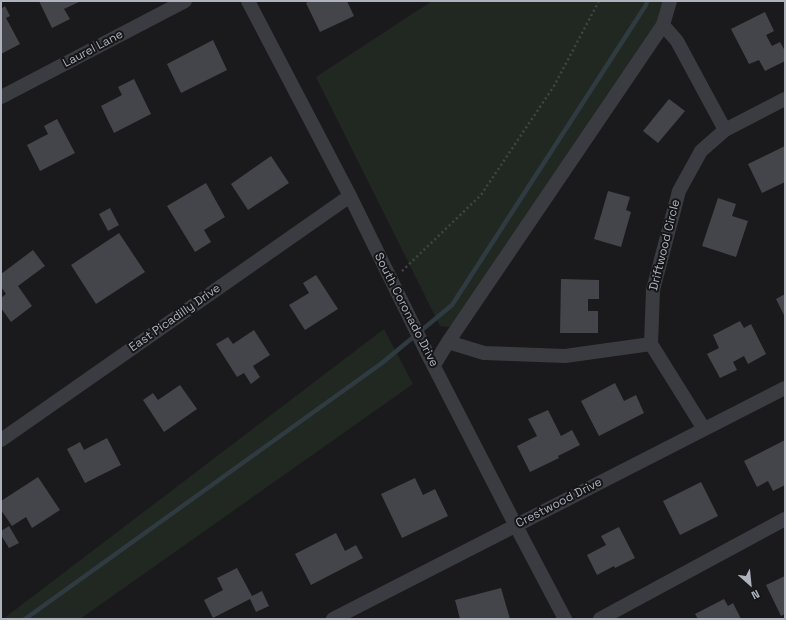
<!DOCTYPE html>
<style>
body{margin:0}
#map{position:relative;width:786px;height:620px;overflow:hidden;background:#1a1a1d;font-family:"Space Grotesk",sans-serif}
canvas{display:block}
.frame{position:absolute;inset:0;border:2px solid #adb2bc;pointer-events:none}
.north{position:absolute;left:730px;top:564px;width:40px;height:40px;-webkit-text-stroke:3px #151518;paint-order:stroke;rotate:153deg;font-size:11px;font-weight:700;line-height:16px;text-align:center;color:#adb2bc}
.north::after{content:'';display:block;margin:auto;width:14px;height:18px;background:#adb2bc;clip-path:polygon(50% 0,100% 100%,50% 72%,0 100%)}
</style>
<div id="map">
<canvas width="786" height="620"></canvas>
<div class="frame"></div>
<div class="north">N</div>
</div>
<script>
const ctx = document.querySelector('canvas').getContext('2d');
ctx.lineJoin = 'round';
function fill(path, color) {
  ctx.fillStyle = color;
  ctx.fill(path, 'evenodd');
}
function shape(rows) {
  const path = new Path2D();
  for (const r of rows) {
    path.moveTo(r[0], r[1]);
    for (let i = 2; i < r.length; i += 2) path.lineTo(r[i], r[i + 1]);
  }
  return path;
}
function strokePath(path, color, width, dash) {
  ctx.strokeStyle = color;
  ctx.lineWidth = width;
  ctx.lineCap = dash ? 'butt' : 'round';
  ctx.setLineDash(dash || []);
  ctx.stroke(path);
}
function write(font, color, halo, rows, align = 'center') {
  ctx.font = font + ' "Space Grotesk",sans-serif';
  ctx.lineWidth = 4;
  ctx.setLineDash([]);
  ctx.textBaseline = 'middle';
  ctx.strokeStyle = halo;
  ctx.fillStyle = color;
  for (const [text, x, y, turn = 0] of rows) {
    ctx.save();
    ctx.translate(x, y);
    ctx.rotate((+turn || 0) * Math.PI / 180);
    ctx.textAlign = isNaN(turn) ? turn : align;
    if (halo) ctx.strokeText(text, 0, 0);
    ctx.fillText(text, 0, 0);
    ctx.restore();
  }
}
fill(shape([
 [432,1,669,1,665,13,454,326,448,327,440,326,316,77],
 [384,329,413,384,80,619,3,619]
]), '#202821');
strokePath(shape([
 [25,619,382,363,452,305,646,5,647,1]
]), '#2f3a41', 4.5);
fill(shape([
 [39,1,81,1,64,9,70,19,52,28],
 [311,1,347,1,354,16,320,32,306,3],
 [5,6,10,16,6,18,20,44,1,54,1,9],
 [765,12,774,31,766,35,772,46,780,42,785,51,785,61,765,71,759,60,749,64,731,29],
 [213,40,227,70,181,93,167,64],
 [134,79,151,114,114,133,101,106,122,95,118,87],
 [669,99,685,111,658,143,643,131],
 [57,119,75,153,40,171,27,145,48,134,44,126],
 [785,146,785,182,762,193,748,164],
 [271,156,289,183,248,210,231,184],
 [206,183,225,217,204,230,211,242,195,252,167,206],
 [608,191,630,197,626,210,631,212,621,247,594,239],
 [718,198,736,204,732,216,748,221,736,257,702,246],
 [110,208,119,225,108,231,99,214],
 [119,233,145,272,96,304,71,265],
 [33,250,45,266,18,286,32,306,11,322,1,308,1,298,6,294,1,287,1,274],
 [316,275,338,309,305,330,289,305,309,293,303,283],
 [561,279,599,280,599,299,588,299,588,311,598,311,598,333,560,333],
 [785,294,785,317,776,299],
 [740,321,744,328,751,324,766,354,748,364,744,356,733,362,737,370,720,378,707,354,719,348,713,335],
 [254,330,270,355,253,366,260,377,251,384,244,373,237,377,216,344,228,337,233,344],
 [615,383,624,401,636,395,644,413,599,436,581,401],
 [180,385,197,409,164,432,143,400,153,393,158,400],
 [548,410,561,436,572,430,580,445,558,456,559,458,530,472,517,446,537,436,528,419],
 [107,438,121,465,85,483,67,449,80,442,84,450],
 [785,440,785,485,773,491,768,481,757,487,744,461],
 [38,477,60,510,32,528,26,517,12,526,1,510,1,501],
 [415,478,423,495,435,489,448,516,402,538,381,494],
 [701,482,718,516,680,535,663,501],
 [9,526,19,543,9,548,1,535,1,531],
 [619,527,635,558,615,568,614,566,597,575,587,555,606,545,601,536],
 [336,533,345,551,356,545,363,558,311,585,295,554],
 [237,568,252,596,262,591,269,606,256,612,250,599,213,618,204,600,223,590,217,578],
 [785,576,785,614,781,616,766,585],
 [501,588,510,619,460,619,455,600],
 [724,599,728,606,733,603,741,619,698,619,695,614]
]), '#44454a');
strokePath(shape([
 [402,271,481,195,554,86,599,1]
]), '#414449', 2.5, [2, 3]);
strokePath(shape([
 [248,1,350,196,428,355,516,526,565,619],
 [663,25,677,41,725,130],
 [1,97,185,1],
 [448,342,484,353,565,356,651,344],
 [434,365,448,342,663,25,670,1],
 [704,429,651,344,653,290,679,191,701,151,725,130,785,99],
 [1,440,350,196],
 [333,619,785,388],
 [600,619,785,519]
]), '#3b3c42', 14);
write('12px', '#adb2bc', '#151518', [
 ["Laurel Lane",93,49,-28],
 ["Driftwood Circle",665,245,-76],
 ["South Coronado Drive",406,310,63],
 ["East Picadilly Drive",175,318,-35],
 ["Crestwood Drive",559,503,-27]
]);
</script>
